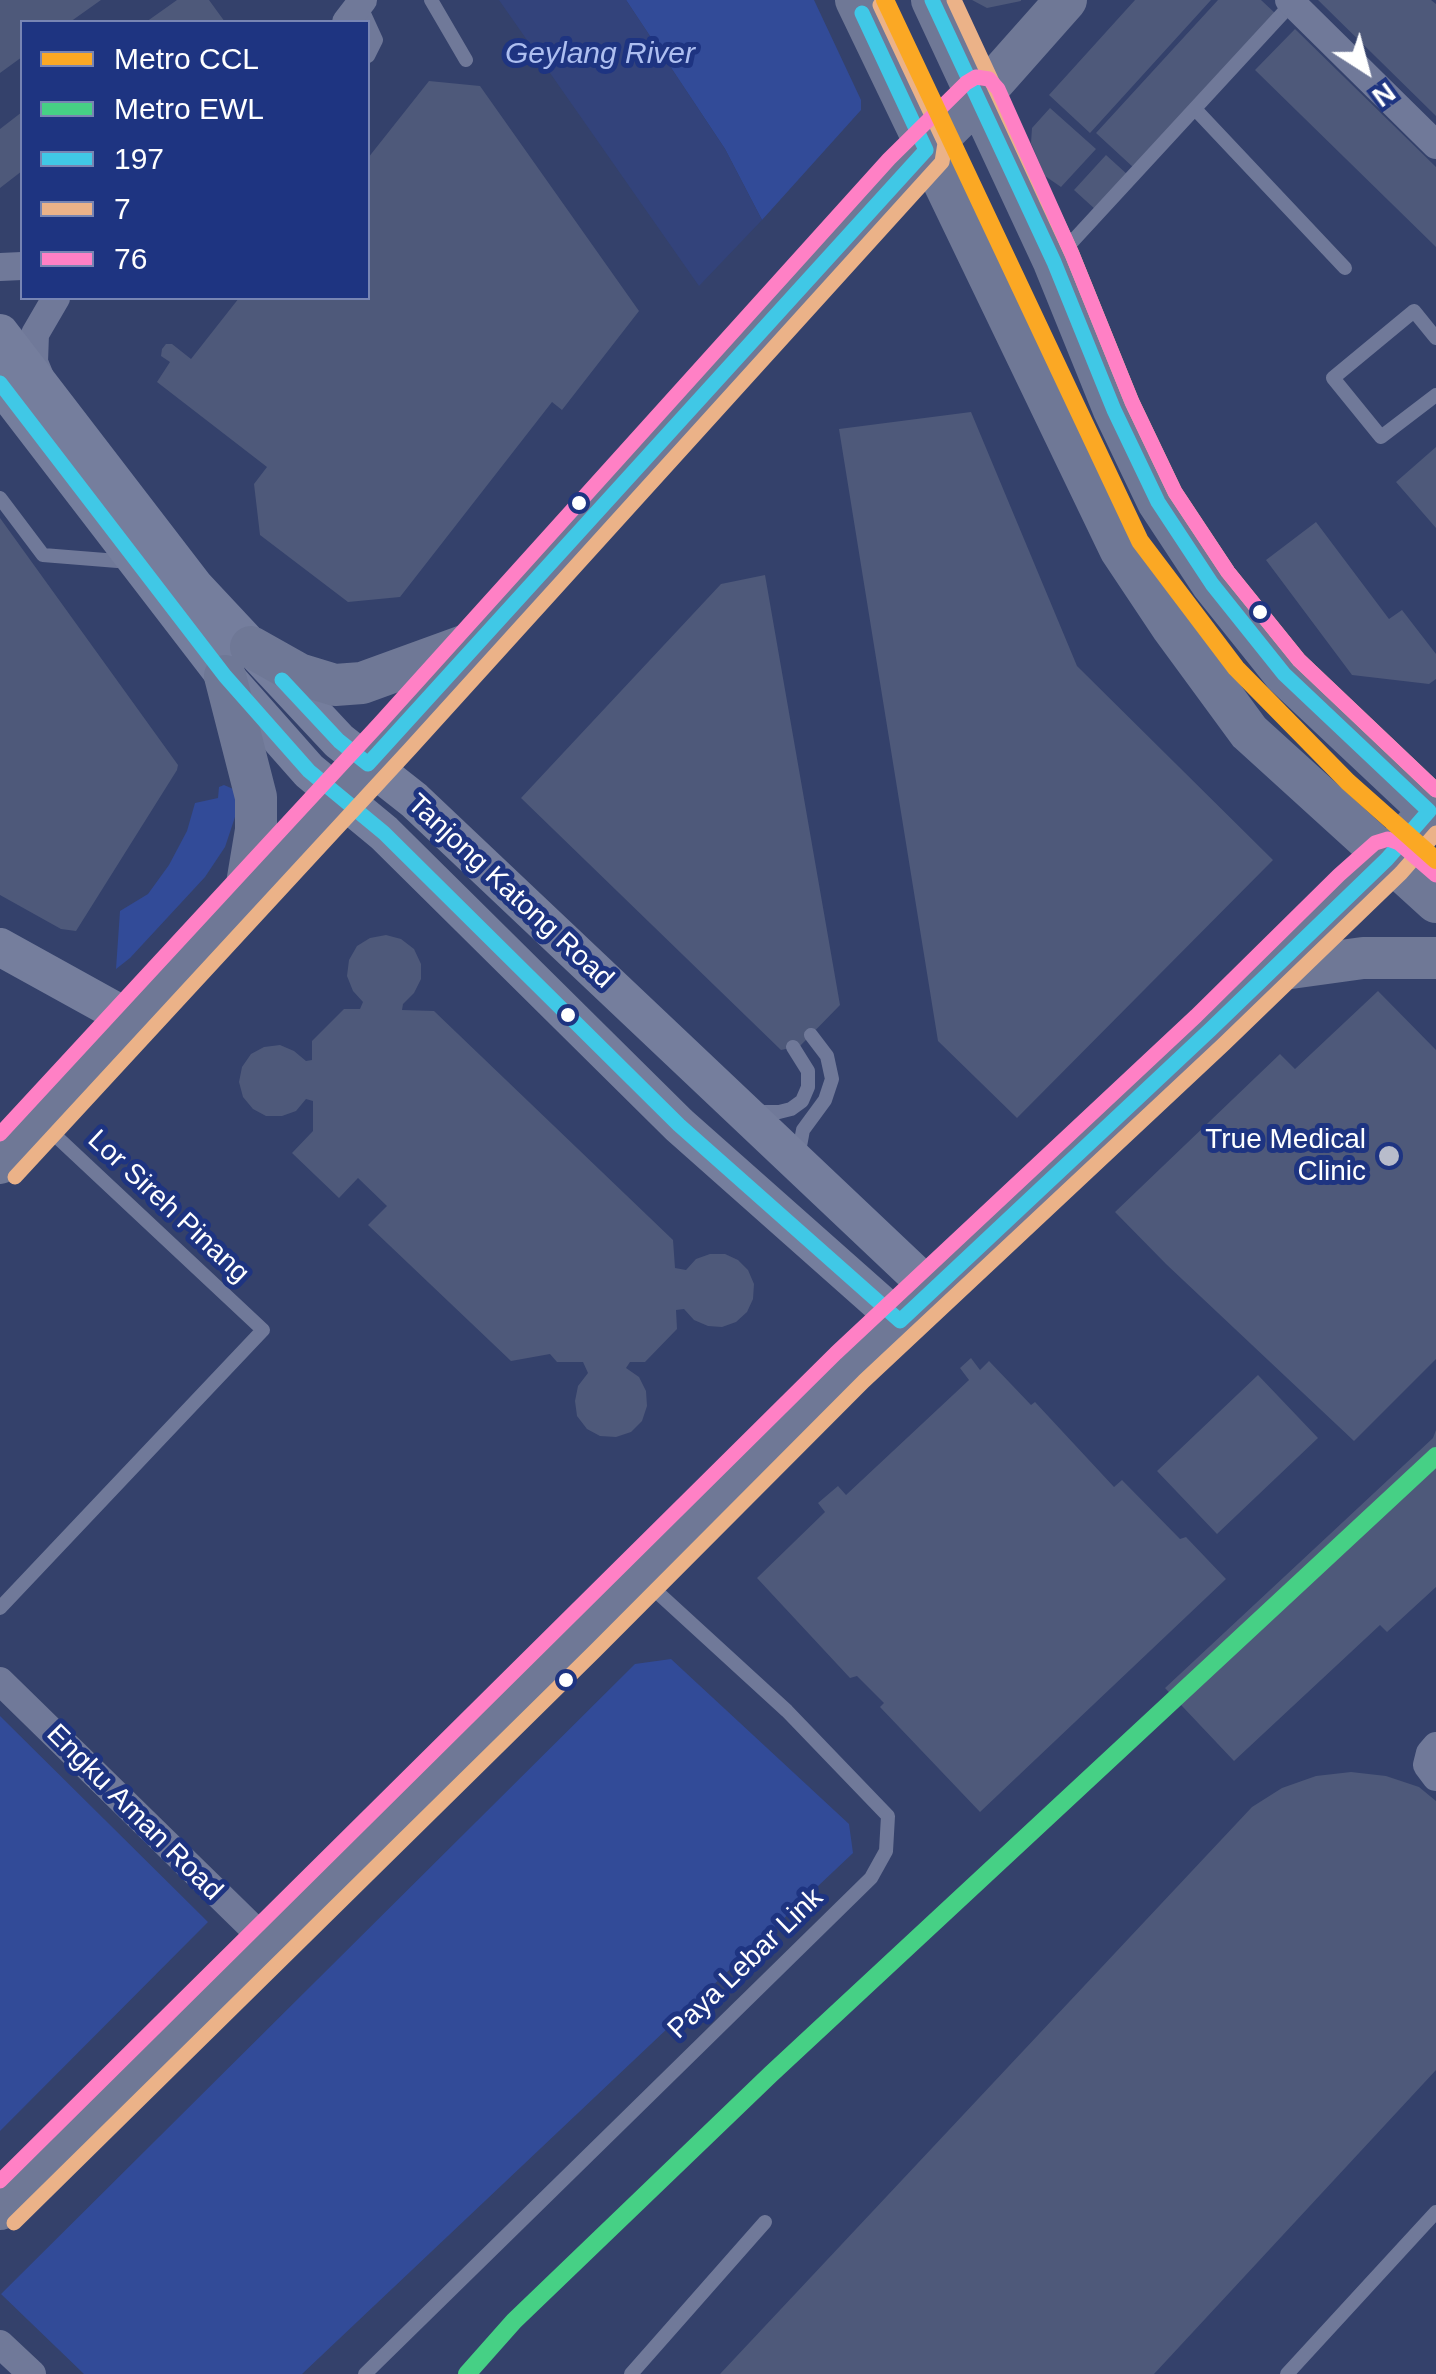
<!DOCTYPE html>
<style>
body{margin:0}
#map{position:relative;width:1436px;height:2374px;overflow:hidden;background:#34416b;font-family:Helvetica,sans-serif}
canvas{display:block}
.legend{position:absolute;left:20px;top:20px;width:350px;height:280px;box-sizing:border-box;background:#1e3481;border:2px solid #7885b3;margin:0;padding:12px 18px;list-style:none;font-size:30px;color:#fff}
.legend li{display:flex;align-items:center;gap:20px;height:50px}
.legend b{width:50px;border:2px solid #7885b3}
.north{position:absolute;left:1316px;top:20px;width:100px;height:100px;-webkit-text-stroke:8px #1e3481;paint-order:stroke;rotate:144deg;font-size:28px;font-weight:700;line-height:40px;text-align:center;color:#fff}
.north::after{content:'';display:block;margin:auto;width:35px;height:45px;background:#fff;clip-path:polygon(50% 0,100% 100%,50% 72%,0 100%)}
</style>
<div id="map">
<canvas width="1436" height="2374"></canvas>
<ul class="legend">
<li><b style="height:12px;background:#fba824"></b>Metro CCL</li>
<li><b style="height:12px;background:#46d085"></b>Metro EWL</li>
<li><b style="height:12px;background:#40c8e6"></b>197</li>
<li><b style="height:12px;background:#ebb288"></b>7</li>
<li><b style="height:12px;background:#ff80c5"></b>76</li>
</ul>
<div class="north">N</div>
</div>
<script>
const ctx = document.querySelector('canvas').getContext('2d');
ctx.lineJoin = 'round';
function fill(path, color) {
  ctx.fillStyle = color;
  ctx.fill(path, 'evenodd');
}
function shape(rows) {
  const path = new Path2D();
  for (const r of rows) {
    path.moveTo(r[0], r[1]);
    for (let i = 2; i < r.length; i += 2) path.lineTo(r[i], r[i + 1]);
  }
  return path;
}
function strokePath(path, color, width, dash) {
  ctx.strokeStyle = color;
  ctx.lineWidth = width;
  ctx.lineCap = dash ? 'butt' : 'round';
  ctx.setLineDash(dash || []);
  ctx.stroke(path);
}
function write(font, color, halo, rows, align = 'center') {
  ctx.font = font + ' Helvetica,sans-serif';
  ctx.lineWidth = 10;
  ctx.setLineDash([]);
  ctx.textBaseline = 'middle';
  ctx.strokeStyle = halo;
  ctx.fillStyle = color;
  for (const [text, x, y, turn = 0] of rows) {
    ctx.save();
    ctx.translate(x, y);
    ctx.rotate((+turn || 0) * Math.PI / 180);
    ctx.textAlign = isNaN(turn) ? turn : align;
    if (halo) ctx.strokeText(text, 0, 0);
    ctx.fillText(text, 0, 0);
    ctx.restore();
  }
}
fill(shape([
 [626,0,814,0,861,100,861,110,762,220,725,149],
 [224,785,238,791,235,817,225,847,205,877,130,958,116,969,120,911,148,894,169,865,187,831,195,803,218,798,219,787],
 [671,1659,849,1824,853,1853,302,2374,84,2374,1,2294,635,1664],
 [0,1716,208,1922,0,2131]
]), '#324b98');
fill(shape([
 [499,0,626,0,725,149,762,220,699,286]
]), '#33437b');
fill(shape([
 [0,0,101,0,70,22,22,22,22,57,0,73],
 [177,0,209,0,225,22,146,22],
 [972,0,1021,0,1021,1,987,8],
 [1135,0,1211,0,1090,133,1049,95],
 [1218,0,1261,0,1276,14,1134,168,1096,133],
 [1318,0,1431,0,1436,4,1436,116],
 [1295,29,1436,167,1436,247,1255,70],
 [429,81,480,86,639,311,562,410,552,402,400,597,348,602,260,535,254,484,267,467,157,382,170,362,161,356,162,349,166,344,172,344,191,359,239,298,368,298,368,158],
 [1050,108,1096,149,1061,187,1045,176,1031,143,1032,128],
 [22,112,22,171,0,188,0,129],
 [1106,155,1128,175,1096,210,1074,190],
 [971,412,1077,666,1273,860,1017,1118,938,1041,839,429],
 [1436,447,1436,528,1396,482],
 [0,518,178,765,177,770,76,931,61,929,0,895],
 [1316,522,1389,619,1402,610,1436,654,1436,679,1429,684,1352,675,1266,560],
 [765,575,840,1005,800,1046,781,1050,521,798,721,584],
 [386,935,401,939,414,949,421,964,421,979,414,993,403,1004,402,1010,434,1011,673,1240,675,1268,686,1270,696,1259,710,1254,725,1254,738,1260,748,1270,754,1284,753,1299,747,1312,736,1322,722,1327,708,1326,694,1320,684,1309,676,1310,677,1329,645,1362,630,1362,626,1368,639,1377,646,1391,647,1406,642,1421,631,1432,616,1437,600,1436,587,1429,577,1416,575,1401,578,1386,588,1373,583,1362,557,1362,550,1354,511,1361,368,1225,387,1206,358,1178,339,1198,292,1153,313,1131,313,1101,306,1099,296,1111,282,1116,266,1116,253,1109,243,1097,239,1082,242,1067,251,1054,264,1047,280,1045,294,1051,306,1061,312,1060,312,1041,344,1009,360,1009,363,1002,353,991,347,976,349,960,357,946,370,938],
 [1378,991,1436,1050,1436,1359,1354,1441,1166,1264,1115,1212,1280,1054,1295,1069],
 [971,1358,980,1370,989,1361,1031,1405,1035,1402,1114,1487,1122,1480,1180,1539,1186,1537,1226,1579,980,1812,880,1707,884,1703,857,1676,850,1678,757,1578,825,1512,818,1503,838,1486,846,1495,969,1380,960,1368],
 [1258,1375,1318,1438,1217,1534,1157,1471],
 [1436,1430,1436,1587,1387,1632,1380,1625,1234,1761,1165,1688,1433,1438],
 [1351,1772,1386,1776,1419,1787,1436,1801,1436,2070,1154,2374,720,2374,1252,1807,1282,1788,1316,1776]
]), '#4e597a');
strokePath(shape([
 [431,0,466,60],
 [360,5,376,40,368,56],
 [1196,110,1345,268],
 [1058,257,1294,1],
 [1436,338,1414,311,1333,378,1381,437,1436,395],
 [0,498,43,555,130,562],
 [756,1108,762,1112,779,1112,791,1109,802,1101,808,1087,808,1071,793,1047],
 [803,1159,800,1146,803,1130,825,1100,832,1079,827,1056,811,1035],
 [0,1608,263,1330,43,1124],
 [365,2374,871,1878,886,1851,888,1816,787,1711,645,1581],
 [631,2374,765,2222],
 [1287,2374,1436,2212]
]), '#707999', 14);
strokePath(shape([
 [1289,0,1436,145],
 [346,22,363,0],
 [0,267,22,266],
 [43,384,34,362,35,334,56,298],
 [0,1681,269,1944],
 [1436,1746,1430,1753,1427,1765,1436,1777],
 [0,2344,32,2374]
]), '#707999', 28);
strokePath(shape([
 [0,333,195,587,339,741,414,800,932,1290],
 [0,383,225,676,309,771,384,833,679,1125,900,1321],
 [0,947,130,1019]
]), '#757e9d', 38);
strokePath(shape([
 [856,0,1120,549,1172,627,1249,732,1436,902],
 [932,0,1054,262,1114,410,1158,502,1212,584,1284,674,1436,817],
 [251,647,299,674,335,685,362,683,472,643],
 [225,676,256,797,256,830,245,896],
 [1269,971,1363,958,1436,958],
 [0,1163,395,736,904,172,980,97,1066,0],
 [0,2209,581,1637,850,1367,1210,1030,1387,859,1436,803]
]), '#6f7896', 42);
strokePath(shape([
 [0,383,225,676,309,771,384,833,679,1125,900,1321,1210,1030,1387,859,1429,811,1284,674,1212,584,1158,502,1114,410,1054,262,932,0],
 [282,680,339,741,368,764,926,150,862,13]
]), '#40c8e6', 15);
strokePath(shape([
 [954,0,1072,254,1132,402,1175,492,1228,572,1299,660,1436,790],
 [15,1177,410,749,942,162,945,143,880,5],
 [14,2223,595,1651,864,1381,1224,1044,1401,873,1436,833]
]), '#ebb288', 15);
strokePath(shape([
 [0,1134,380,723,889,159,966,83,976,77,989,79,998,89,1072,254,1132,402,1175,492,1228,572,1299,660,1436,790],
 [0,2181,836,1353,1196,1016,1339,875,1375,843,1388,839,1399,843,1436,875]
]), '#ff80c5', 15);
strokePath(shape([
 [885,0,1140,541,1236,668,1348,782,1436,860]
]), '#fba824', 18);
strokePath(shape([
 [467,2374,514,2321,771,2074,1436,1456]
]), '#46d085', 18);
for (const [x, y, r, color] of [
 [579,503,9,"#fff"],
 [1260,612,9,"#fff"],
 [568,1015,9,"#fff"],
 [1389,1156,12,"#b8bccb"],
 [566,1680,9,"#fff"]
]) {
  const dot = new Path2D();
  dot.arc(x, y, r, 0, 2 * Math.PI);
  ctx.fillStyle = color;
  ctx.fill(dot);
  strokePath(dot, '#1e3481', 4);
}
write('28px', '#fff', '#1e3481', [
 ["Tanjong Katong Road",510,892,43],
 ["Lor Sireh Pinang",168,1207,43],
 ["Engku Aman Road",134,1813,45],
 ["Paya Lebar Link",746,1964,-44]
]);
write('28px', '#fff', '#1e3481', [
 ["True Medical",1366,1140],
 ["Clinic",1366,1172]
], 'right');
write('italic 30px', '#aebff0', '#1e3481', [
 ["Geylang River",600,55]
]);
</script>
